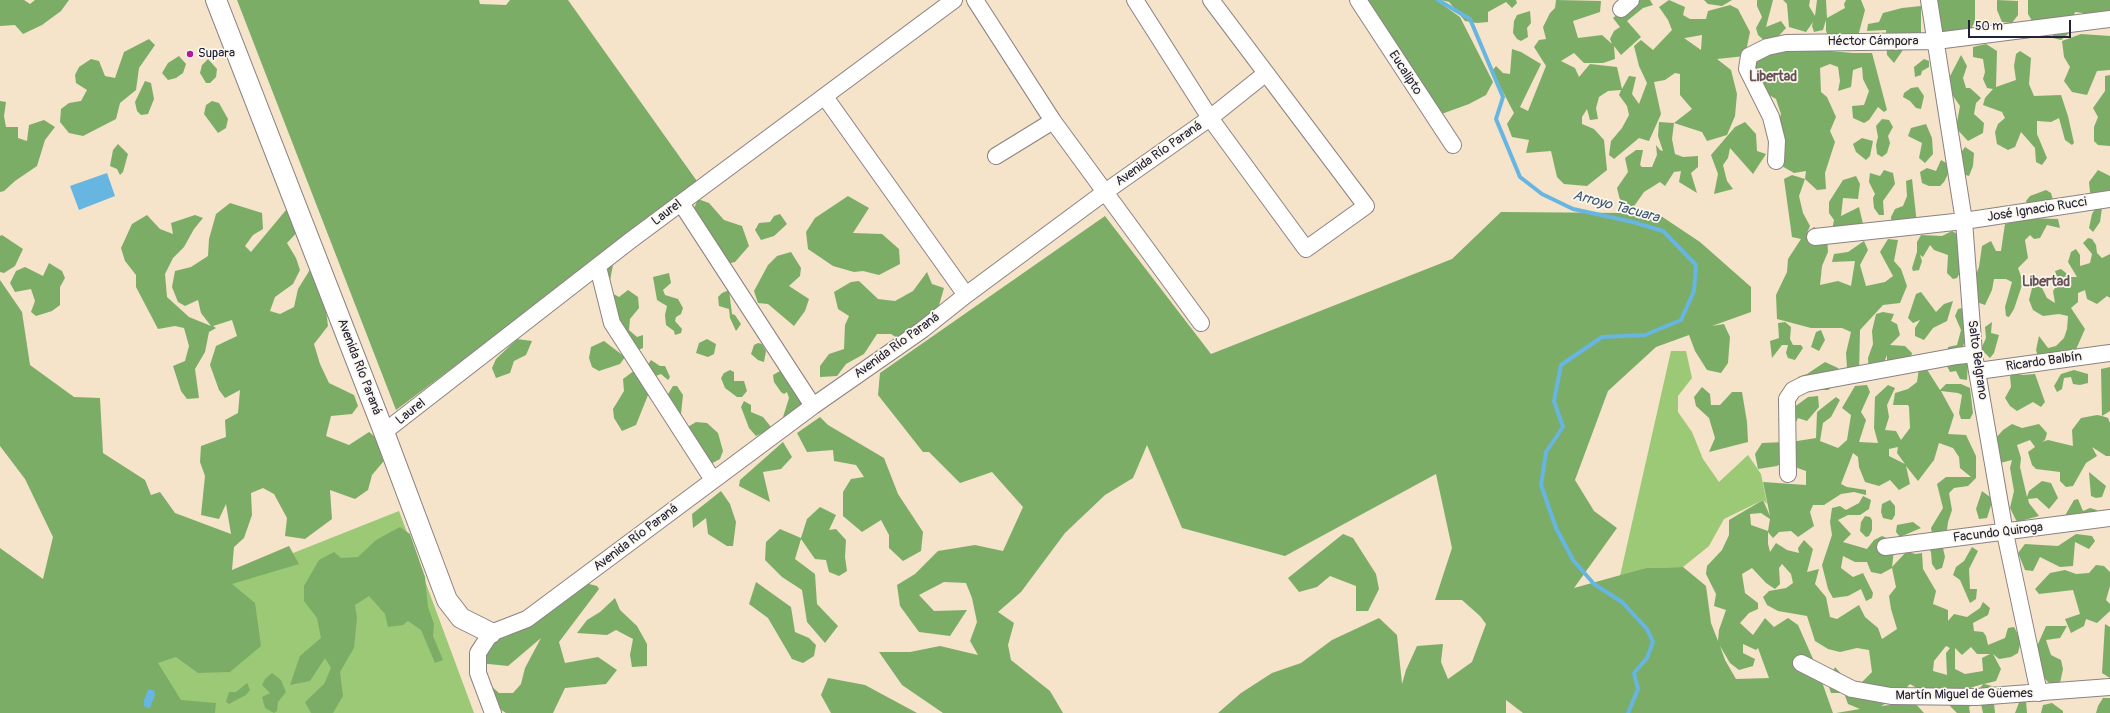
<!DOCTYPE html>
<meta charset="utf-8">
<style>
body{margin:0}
#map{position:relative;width:2110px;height:713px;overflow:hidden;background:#f5e3ca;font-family:Pangolin,sans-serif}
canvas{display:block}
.scale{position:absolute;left:1968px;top:20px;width:103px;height:18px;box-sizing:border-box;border:2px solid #22223b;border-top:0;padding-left:5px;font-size:12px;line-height:14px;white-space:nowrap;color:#22223b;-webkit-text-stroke:3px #fbf7ec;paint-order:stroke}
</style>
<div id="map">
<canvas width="2110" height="713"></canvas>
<div class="scale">50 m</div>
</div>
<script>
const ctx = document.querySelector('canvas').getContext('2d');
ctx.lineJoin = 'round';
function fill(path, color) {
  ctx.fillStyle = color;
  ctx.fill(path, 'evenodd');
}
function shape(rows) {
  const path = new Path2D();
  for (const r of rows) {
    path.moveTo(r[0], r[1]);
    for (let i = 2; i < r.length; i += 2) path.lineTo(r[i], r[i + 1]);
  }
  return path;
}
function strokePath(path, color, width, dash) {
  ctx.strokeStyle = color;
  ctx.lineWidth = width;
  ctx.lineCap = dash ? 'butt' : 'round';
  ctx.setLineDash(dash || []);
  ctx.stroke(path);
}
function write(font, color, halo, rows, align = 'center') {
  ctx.font = font + ' Pangolin,sans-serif';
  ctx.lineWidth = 3.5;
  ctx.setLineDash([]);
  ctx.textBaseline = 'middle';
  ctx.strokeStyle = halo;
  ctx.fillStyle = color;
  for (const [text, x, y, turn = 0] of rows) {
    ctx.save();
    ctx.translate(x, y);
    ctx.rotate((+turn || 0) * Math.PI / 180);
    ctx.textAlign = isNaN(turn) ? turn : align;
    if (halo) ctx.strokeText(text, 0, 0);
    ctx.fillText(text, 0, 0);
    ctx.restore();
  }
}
fill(shape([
 [1671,351,1686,351,1692,378,1678,396,1678,412,1692,432,1703,459,1719,482,1748,455,1761,474,1767,504,1763,500,1724,519,1709,546,1683,567,1646,568,1620,576],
 [399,511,474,713,42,713,6,667]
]), '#9bc976');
fill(shape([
 [0,0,24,0,30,4,35,0,69,0,61,11,42,25,23,34,15,25,0,26],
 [237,0,479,0,480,4,506,5,510,0,568,0,699,184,396,410],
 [1363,0,1436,0,1460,17,1493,82,1486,95,1469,104,1436,116,1404,63,1396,43,1380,18,1366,6],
 [1441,0,1516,0,1517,3,1512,8,1506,2,1488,12,1488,22,1477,23,1465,21,1449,2],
 [1556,0,1601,1,1600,12,1573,21,1578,38,1602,35,1612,44,1610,39,1614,31,1620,27,1613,18,1635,0,1650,0,1653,5,1643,8,1627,21,1641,37,1621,55,1614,46,1615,59,1603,63,1584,63,1574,53,1561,61,1575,68,1579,77,1590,64,1617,67,1622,89,1629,76,1636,77,1632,94,1639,104,1647,83,1639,66,1634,46,1641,40,1653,50,1672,30,1668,20,1659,7,1669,0,1685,7,1683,15,1690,19,1706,19,1708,11,1730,5,1738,9,1750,32,1745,56,1717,59,1731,70,1737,94,1735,116,1727,135,1707,141,1702,132,1674,123,1672,139,1675,154,1683,157,1698,156,1698,167,1691,173,1697,193,1679,182,1681,171,1674,172,1665,186,1660,182,1644,192,1630,212,1655,212,1700,242,1751,287,1751,312,1712,326,1724,324,1730,337,1728,363,1721,373,1707,370,1695,351,1689,335,1656,347,1608,391,1575,480,1594,511,1617,528,1574,588,1646,568,1683,567,1706,586,1711,623,1718,641,1719,630,1726,610,1714,606,1716,594,1706,574,1707,566,1722,550,1729,535,1729,520,1763,500,1770,516,1763,482,1806,485,1806,471,1792,466,1787,459,1777,466,1758,469,1755,454,1762,443,1785,442,1788,436,1778,419,1808,397,1818,396,1819,407,1807,421,1798,418,1795,424,1796,435,1791,442,1816,438,1817,412,1836,397,1840,400,1831,417,1823,423,1820,441,1838,448,1847,440,1851,415,1842,408,1855,386,1867,385,1870,392,1861,412,1866,420,1859,442,1878,443,1874,428,1875,397,1888,385,1895,388,1887,405,1889,417,1885,430,1896,431,1901,440,1910,428,1909,407,1908,405,1893,405,1895,393,1908,389,1917,382,1919,368,1926,368,1940,390,1946,384,1961,384,1970,388,1973,413,1970,419,1961,419,1959,413,1962,395,1958,393,1941,391,1954,415,1948,434,1966,435,1976,456,1976,478,1968,486,1954,488,1949,493,1952,510,1948,522,1946,538,1933,538,1931,528,1943,508,1937,484,1946,477,1971,477,1960,468,1959,457,1953,448,1939,443,1934,460,1918,481,1906,466,1910,484,1899,490,1890,480,1879,486,1865,482,1859,467,1858,457,1853,453,1841,484,1847,487,1866,490,1866,495,1854,492,1841,494,1824,505,1813,505,1810,512,1814,526,1798,537,1791,531,1779,532,1773,538,1768,532,1768,544,1770,552,1776,543,1787,550,1799,553,1798,548,1804,540,1813,549,1807,572,1819,569,1815,584,1826,597,1830,617,1837,619,1859,605,1865,617,1878,628,1882,639,1897,629,1891,609,1889,596,1896,587,1892,568,1881,574,1871,572,1867,562,1855,562,1843,556,1841,568,1853,577,1863,573,1873,593,1872,598,1866,601,1861,589,1848,596,1833,598,1828,589,1822,565,1832,535,1830,522,1832,508,1840,506,1846,510,1859,503,1863,496,1871,500,1869,509,1860,515,1848,515,1838,520,1851,534,1843,542,1867,549,1874,540,1882,536,1891,540,1894,550,1892,567,1907,551,1915,554,1922,553,1923,569,1936,591,1933,604,1948,610,1948,621,1954,614,1967,617,1980,608,1983,602,1990,608,1988,615,1973,623,1974,631,1983,632,1986,636,1988,645,2005,638,2008,628,2014,627,2021,640,2018,653,2011,657,1999,659,1993,654,2001,669,1996,681,1984,684,1992,686,1985,697,1969,707,1970,713,1957,713,1950,706,1953,693,1976,694,1983,684,1960,691,1920,690,1910,684,1899,696,1881,706,1914,702,1924,713,1836,713,1860,709,1848,704,1844,693,1831,693,1828,684,1835,667,1844,677,1858,686,1872,672,1869,650,1857,648,1840,652,1828,649,1815,641,1807,616,1778,611,1767,605,1763,597,1769,591,1786,588,1793,583,1791,574,1782,564,1779,568,1780,584,1775,589,1766,583,1752,568,1742,574,1745,593,1758,603,1758,609,1749,613,1740,623,1753,635,1765,618,1774,627,1788,618,1798,625,1817,668,1833,713,1523,713,1506,700,1506,713,1218,713,1241,693,1272,673,1301,663,1332,640,1379,618,1397,635,1402,684,1406,670,1417,646,1443,644,1441,662,1448,679,1472,662,1486,624,1480,616,1462,600,1435,600,1452,548,1436,474,1285,556,1182,528,1147,445,1133,478,1105,495,1065,533,1021,592,998,612,1014,623,1008,645,1011,660,1050,691,1063,713,943,713,902,685,879,652,910,652,940,646,978,655,970,641,977,622,972,598,966,583,944,582,919,595,934,611,967,610,950,636,919,632,900,606,897,585,915,574,938,551,975,545,1003,551,1023,507,992,472,960,483,929,452,923,452,878,395,880,373,1105,216,1211,354,1452,259,1501,212,1627,213,1622,208,1617,188,1628,172,1625,158,1636,150,1643,150,1640,165,1642,167,1652,167,1657,155,1656,145,1660,150,1663,151,1658,136,1659,122,1674,123,1692,109,1680,95,1680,74,1675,73,1665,80,1654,82,1661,114,1649,141,1639,138,1614,159,1609,155,1611,141,1622,128,1629,115,1627,106,1619,95,1621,90,1608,91,1599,97,1596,108,1598,119,1590,120,1587,109,1582,117,1582,124,1594,129,1604,140,1607,170,1587,186,1564,184,1557,177,1551,151,1526,153,1529,140,1512,137,1507,124,1514,113,1492,71,1496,66,1503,73,1510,74,1512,49,1521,52,1541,64,1520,107,1528,111,1546,66,1534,47,1539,40,1546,39,1543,27,1550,13,1555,8],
 [1702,35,1701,50,1684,38,1685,38],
 [1898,447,1897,453,1905,464,1889,456,1889,449],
 [1761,513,1770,519,1768,531,1751,525,1750,514],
 [1743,644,1756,650,1758,648,1769,678,1736,679,1725,660,1720,646,1730,663,1739,670,1753,666,1755,659,1743,653],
 [1946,646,1950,648,1946,653,1947,675,1933,671,1934,661],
 [1971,647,1977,654,1990,654,1982,658,1983,671,1965,674,1955,669,1955,648,1962,655],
 [1704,0,1732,0,1722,6,1708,4],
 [1757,0,1773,0,1766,27,1781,21,1786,28,1775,40,1767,43,1758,35,1756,28,1762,17,1757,6],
 [1783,0,1810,0,1809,6,1815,16,1817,0,1826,0,1827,18,1845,8,1844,4,1846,0,1861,0,1865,10,1857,40,1831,42,1826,31,1826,20,1823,30,1814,32,1812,26,1813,22,1806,32,1789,27,1787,4],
 [1937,0,1975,0,1975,21,1970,31,1940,32,1934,12],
 [1997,0,2018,1,2018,15,2012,23,2002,22,1997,10],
 [2028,0,2110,0,2110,13,2087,25,2083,13,2075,12,2068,34,2061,40,2053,38,2053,30,2035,26,2028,14],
 [1921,6,1921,41,1907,44,1894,63,1887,55,1886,30,1867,31,1868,24,1879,22,1883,13,1902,8],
 [1530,11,1531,23,1527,28,1528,37,1521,41,1517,39,1513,33,1514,21,1517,15],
 [2081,34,2110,36,2110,70,2097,71,2087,95,2072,92,2064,81,2070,67,2064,57,2062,41],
 [1782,38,1820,50,1852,53,1872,53,1887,110,1884,112,1878,107,1869,120,1864,123,1853,118,1852,106,1864,105,1869,91,1863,79,1862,67,1853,70,1851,87,1838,91,1840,81,1838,67,1830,64,1820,68,1821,92,1827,97,1836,117,1830,131,1835,142,1825,173,1826,189,1817,190,1805,179,1799,196,1803,213,1810,226,1807,233,1814,227,1827,236,1828,252,1822,266,1820,285,1838,281,1851,286,1855,261,1832,262,1834,254,1848,252,1864,241,1868,250,1860,265,1866,286,1885,282,1893,276,1880,252,1888,239,1898,240,1894,261,1901,269,1907,286,1900,303,1883,305,1860,330,1859,374,1847,368,1846,353,1851,332,1842,328,1811,328,1777,319,1776,295,1787,272,1788,259,1801,239,1792,237,1784,179,1792,175,1805,179,1806,171,1794,173,1780,165,1779,121,1781,114,1776,99,1764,92,1753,63],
 [149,39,155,45,139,68,136,90,120,103,116,119,83,136,69,133,60,122,61,109,69,103,81,101,87,90,76,83,75,75,79,67,91,59,99,61,105,76,115,78,124,52],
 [1986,44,1997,51,1996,87,2016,80,2014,66,2016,54,2020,51,2031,58,2029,84,2034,96,2061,95,2068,116,2074,143,2072,145,2065,140,2059,118,2051,122,2037,121,2037,134,2047,158,2042,165,2036,162,2035,148,2021,132,2015,147,2008,150,1997,144,1995,132,1998,124,2005,118,2002,112,1983,105,1985,98,1993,89,1987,88,1983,79,1985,72,1983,59,1973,57,1973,47],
 [1961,55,1967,66,1963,78,1966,88,1970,88,1981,98,1976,103,1974,114,1984,123,1983,133,1968,141,1956,128,1960,106,1951,93,1948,80],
 [179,56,186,64,183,73,176,78,168,80,162,73,168,63],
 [208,59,217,69,216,77,210,83,206,83,200,73,202,65],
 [1924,59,1929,61,1929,67,1922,71,1921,75,1915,77,1914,67],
 [2110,75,2110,146,2098,145,2094,141,2094,127,2098,117,2093,108,2105,91,2105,76],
 [145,81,151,83,154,99,148,114,141,115,137,111,135,102],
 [1918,87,1924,96,1921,109,1916,108,1910,101,1903,97,1904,93,1911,88],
 [0,101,6,102,4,116,6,127,18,127,18,138,27,141,29,125,44,120,55,127,45,140,37,166,15,181,4,191,0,192],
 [212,101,219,103,228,119,226,128,218,133,204,114,206,105],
 [1882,119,1889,120,1893,127,1888,136,1890,143,1887,153,1882,157,1877,154,1876,145,1878,137,1876,126],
 [1745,122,1756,134,1757,151,1766,154,1753,174,1730,148,1728,158,1723,165,1727,181,1733,189,1714,194,1718,174,1711,155,1735,127],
 [1926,124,1932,138,1933,154,1925,163,1919,158,1922,143,1908,136,1911,128],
 [1862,138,1873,141,1870,156,1866,160,1856,152,1853,144],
 [118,144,128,154,123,172,120,175,117,169,110,166,113,150],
 [1965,147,1974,153,1973,166,1969,176,1962,174,1960,154],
 [1941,160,1948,164,1948,174,1944,182,1940,186,1929,186,1922,183,1920,172,1927,168,1936,171],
 [1884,170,1893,173,1895,184,1883,201,1884,215,1879,215,1874,208,1873,198,1875,194,1869,182,1870,173,1880,176],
 [2098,170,2110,176,2110,203,2095,204,2090,192,2089,182],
 [1856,176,1860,184,1858,199,1843,198,1841,216,1859,207,1864,228,1831,235,1834,220,1829,213,1829,202,1843,180],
 [1912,179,1917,224,1892,229,1891,217,1895,209,1903,206,1907,196,1906,181],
 [2046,190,2051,193,2053,200,2029,209,2026,201,2030,196],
 [848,196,869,208,853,233,882,234,899,249,900,264,879,275,863,271,854,272,833,266,808,249,806,232,815,218],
 [698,199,709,203,724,220,742,226,749,246,735,262,726,264,692,213],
 [230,203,262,213,263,229,253,235,245,246,251,252,286,210,301,217,304,225,287,243,296,258,300,270,293,284,275,297,270,311,280,314,294,307,298,289,311,268,324,294,328,326,314,344,320,364,329,383,354,395,358,406,352,414,331,416,326,436,349,445,369,432,385,445,383,462,372,475,368,490,355,499,330,490,332,519,305,539,285,536,287,518,274,494,263,488,251,493,252,515,244,538,234,547,232,570,289,546,299,564,232,584,255,603,261,646,230,672,198,673,176,657,158,663,181,700,216,703,215,713,0,713,0,548,43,579,53,537,25,479,0,446,0,280,22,312,30,365,74,397,100,398,103,453,145,480,151,495,160,492,175,513,231,534,226,504,219,519,201,515,205,476,200,462,201,446,226,437,225,420,238,413,240,390,225,398,219,390,210,365,216,346,237,336,232,320,213,326,216,328,209,332,205,352,195,369,199,398,187,399,181,391,173,366,185,361,189,346,184,328,175,326,158,329,136,287,136,275,125,261,121,248,132,224,147,215,160,229,173,234,171,223,195,215,203,218,194,229,184,247,173,258,165,274,167,297,189,317,211,326,201,313,198,300,185,306,178,302,172,287,175,271,191,267,208,256,209,239,216,214],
 [2102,208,2100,222,2093,232,2089,228,2092,214,2095,209],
 [780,214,787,224,774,236,761,240,755,230,759,223,770,222,774,216],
 [2028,218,2058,219,2060,228,2047,225,2040,238,2034,239,2030,235,2025,240,2028,258,2018,268,2023,282,2014,309,2009,317,2006,316,2005,307,2012,282,2006,279,1994,279,1992,290,1985,305,1971,300,1971,287,1979,267,1982,246,1991,241,1996,251,2001,251,2005,224],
 [1952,231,1962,237,1964,265,1957,278,1953,279,1947,273,1948,255,1934,250,1930,245,1923,257,1920,255,1922,261,1919,270,1913,271,1912,268,1917,252,1917,242,1921,235,1942,236],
 [2,235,23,249,15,266,4,273,0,272,0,236],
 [2088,238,2092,239,2096,245,2097,253,2102,258,2110,254,2110,298,2107,296,2097,304,2087,299,2085,290,2078,293,2078,302,2071,308,2085,329,2074,354,2038,357,2036,350,2039,336,2048,348,2056,346,2064,338,2067,329,2068,316,2059,314,2043,316,2033,310,2029,300,2032,288,2041,286,2047,298,2055,303,2053,291,2059,282,2055,271,2061,269,2071,277,2077,277,2068,262,2071,252,2076,249,2080,255,2080,266,2090,263,2092,254,2083,243],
 [791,252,801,268,800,276,789,286,809,299,805,311,794,326,768,304,758,303,754,291,768,265,777,256],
 [49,263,62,271,65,278,60,287,60,305,52,311,36,316,31,312,35,301,31,289,15,292,10,283,16,271,25,267,43,276],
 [613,265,608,291,619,297,628,290,638,297,639,308,630,319,629,330,637,337,643,335,643,348,628,354,602,270],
 [927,272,932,284,944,288,938,309,903,342,891,334,877,334,864,354,846,364,837,376,820,377,820,366,829,354,844,349,845,325,849,316,838,309,834,292,851,282,859,281,878,299,895,301,913,291],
 [669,273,671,283,663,290,665,295,678,299,683,308,681,314,676,317,675,321,682,329,681,333,675,335,674,331,666,325,665,315,667,306,657,300,653,277],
 [729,290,732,314,735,315,741,324,736,331,730,318,729,309,719,306,718,297,722,293],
 [1921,292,1936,312,1944,304,1953,301,1947,321,1933,328,1924,340,1915,336,1915,328,1920,320,1913,323,1908,318,1916,294],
 [1967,307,1966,336,1963,347,1953,356,1947,355,1948,347,1957,345,1961,330,1955,316,1958,309],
 [1883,312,1894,314,1891,321,1897,324,1900,335,1890,345,1905,346,1912,353,1910,361,1887,372,1887,355,1881,370,1869,375,1868,358,1873,344,1872,331,1876,314],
 [1785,322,1791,327,1790,339,1793,345,1801,345,1803,348,1795,360,1788,358,1786,353,1788,345,1782,345,1772,358,1770,341,1779,338,1778,323],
 [1992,322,1991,333,1999,335,1994,353,1990,358,1981,349,1986,338,1985,327],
 [1821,330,1825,340,1819,351,1811,347,1816,332],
 [517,339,532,341,526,355,514,361,510,373,496,378,492,368,496,359],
 [707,339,716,344,714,354,708,357,696,353,699,343],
 [604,341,625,357,620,364,599,371,592,367,589,358,591,347],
 [758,343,762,344,766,351,764,362,758,360,751,354,754,345],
 [651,360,660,366,665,366,670,377,668,380,661,374,648,379,650,390,636,425,622,431,614,418,613,409,624,391,623,379,635,370,643,372],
 [1968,360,1967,380,1960,379,1956,371,1950,372,1946,364],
 [1825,362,1838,368,1841,381,1828,390,1821,390,1815,384,1798,387,1798,377,1807,374],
 [2110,367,2110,411,2102,416,2108,418,2110,423,2110,456,2106,456,2092,447,2097,456,2086,463,2073,486,2066,487,2060,481,2060,472,2036,469,2032,465,2028,452,2035,447,2030,440,2017,445,2021,458,2020,467,2027,497,2029,491,2042,481,2051,483,2058,498,2049,509,2037,498,2028,499,2029,503,2039,516,2017,522,2010,508,2014,491,2010,468,2012,460,1992,465,1986,449,2003,430,2012,424,2022,428,2039,424,2047,433,2045,440,2042,442,2048,440,2073,446,2072,430,2081,418,2097,415,2102,416,2101,369],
 [730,370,734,372,734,381,744,381,747,391,742,397,737,397,725,388,721,378,724,373],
 [2074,370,2088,374,2088,383,2080,385,2073,384,2071,377,2064,378,2062,389,2057,392,2054,386,2061,374],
 [780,371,787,371,792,378,789,385,801,396,802,405,796,414,783,417,789,398,787,392,784,394,781,392,774,382,773,375],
 [2013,373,2023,375,2035,374,2045,402,2041,407,2033,402,2017,411,2010,406,2005,398,2011,387,2010,376],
 [673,386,677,386,683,395,681,414,670,414,665,399],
 [1702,387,1710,394,1711,405,1720,405,1732,392,1742,392,1747,422,1748,442,1709,452,1715,438,1709,418,1696,406,1694,397],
 [744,401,751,405,751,412,763,417,771,427,767,431,756,436,749,428,741,407],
 [820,417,828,425,884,458,898,494,923,532,921,551,903,561,889,548,889,535,881,520,862,532,843,516,843,492,851,479,864,477,856,465,834,461,833,450,807,452,797,433],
 [696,422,707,423,718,433,723,451,720,459,705,467,681,431],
 [783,442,792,457,781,469,763,472,770,502,739,486,740,480],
 [2089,472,2106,486,2102,497,2096,498,2091,496],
 [721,491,730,504,736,522,733,546,727,546,708,534,706,518,693,528,692,514],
 [1982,491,1990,497,1992,502,1987,518,1979,519,1976,509],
 [2078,499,2083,511,2090,508,2097,510,2094,518,2063,519,2074,500],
 [1890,500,1895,506,1895,515,1892,520,1883,518,1881,512,1882,504],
 [820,507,836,515,829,530,836,529,846,540,845,557,847,571,839,576,829,572,826,560,815,559,801,539,795,559,815,574,817,604,838,626,825,643,807,622,802,590,782,577,765,560,766,542,780,529,801,538,807,519],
 [1865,516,1870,517,1872,520,1872,530,1869,536,1866,537,1860,531,1861,522],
 [1913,522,1921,528,1900,537,1896,532,1897,525],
 [400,527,410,534,425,577,428,607,434,624,433,636,443,660,435,663,421,630,408,621,403,625,388,627,385,614,369,596,355,605,357,618,354,648,340,672,343,696,333,713,311,713,305,702,324,684,331,668,325,658,310,681,290,685,300,656,321,638,317,618,304,601,304,586,319,560,334,552,341,558,358,557,376,540],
 [1343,534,1353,538,1376,574,1379,589,1368,611,1356,611,1356,586,1330,576,1317,587,1299,592,1288,578],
 [2076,534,2092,536,2095,541,2089,549,2075,542,2073,566,2060,567,2040,557,2033,571,2025,570,2018,553,2025,544,2058,546],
 [1937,544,1943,548,1945,557,1942,568,1936,570,1932,564,1931,552,1928,547],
 [1972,547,1978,551,1969,569,1970,589,1977,589,1976,599,1970,603,1960,580,1953,575,1956,567,1964,561],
 [2096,565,2104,566,2110,572,2110,586,2106,600,2110,604,2110,611,2097,623,2086,619,2084,626,2071,633,2065,619,2080,614,2073,590,2039,594,2035,589,2050,573,2065,570,2076,574,2089,573],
 [756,582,791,607,795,632,809,638,816,645,814,656,803,663,792,659,768,618,749,604],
 [585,583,597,586,599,589,559,642,565,663,598,657,617,670,606,684,565,688,553,713,506,713,497,707,479,675,499,693,513,693,521,684,525,668,541,638,508,666,479,663,483,645,508,636,540,619],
 [615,598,620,610,637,626,647,644,647,666,632,667,630,655,633,639,616,630,607,635,577,633,587,620,600,612],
 [2105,624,2110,627,2110,678,2102,673],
 [2046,626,2067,626,2060,638,2046,640,2051,655,2061,660,2063,669,2060,683,2053,687,2036,670,2034,653],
 [272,673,281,680,286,692,278,702,277,711,274,713,265,708,262,697,270,693,262,685,265,679],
 [828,678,865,685,917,713,831,713,821,695],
 [247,683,250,690,246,695,229,704,226,702,229,692,236,692],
 [2103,698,2110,698,2110,713,2096,713,2098,706],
 [2020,700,2026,700,2027,713,2015,713],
 [1994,703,1995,713,1983,713,1981,704],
 [2052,703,2063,711,2063,713,2041,713,2043,705]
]), '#7cad67');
fill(shape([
 [107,173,115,196,79,210,70,186],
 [148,690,154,690,155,695,150,708,147,708,144,706,144,700]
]), '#67b5e1');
strokePath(shape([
 [1438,0,1470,19,1503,97,1496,119,1520,177,1542,194,1573,209,1633,222,1663,231,1696,265,1694,291,1681,320,1645,335,1602,337,1561,365,1554,401,1563,427,1546,452,1541,485,1556,528,1573,560,1594,584,1622,602,1647,629,1653,642,1647,658,1634,673,1638,689,1628,713]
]), '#67b5e1', 4);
const minor = shape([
 [975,0,1053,121,1201,323],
 [1135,0,1210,118,1306,249,1366,206,1211,0],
 [1358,0,1453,145],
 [1929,0,1964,221,1974,354,2005,533,2039,693],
 [1621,9,1631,0],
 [825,97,966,295],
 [996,156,1053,121],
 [1776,161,1777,141,1771,117,1747,69,1749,56,1767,47,1786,43,1936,41,2110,19],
 [681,203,813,406],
 [1815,237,1964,221,2110,199],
 [598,267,612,323,713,480],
 [1978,371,2110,353],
 [384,432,631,240,954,0],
 [1788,474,1787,399,1793,390,1805,384,1957,356,1974,354],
 [1885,547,2110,518],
 [1801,663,1852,689,1891,696,1976,697,2110,687],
 [493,713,478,673,478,653,491,633,527,619,813,406,922,330,966,295,1105,192,1210,118,1265,74]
]);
const major = shape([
 [216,0,384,432,447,600,461,618,491,633]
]);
strokePath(minor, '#8c8282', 18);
strokePath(major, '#8c8282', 22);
strokePath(minor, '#fff', 16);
strokePath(major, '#fff', 20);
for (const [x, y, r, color] of [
 [190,54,4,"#b5179e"]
]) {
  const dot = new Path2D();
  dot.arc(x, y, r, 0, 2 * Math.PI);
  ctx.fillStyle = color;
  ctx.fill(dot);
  strokePath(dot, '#fbf7ec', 1.5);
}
write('13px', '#22223b', '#fbf7ec', [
 ["Héctor Cámpora",1873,42],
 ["Eucalipto",1405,73,57],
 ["Avenida Río Paraná",1159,154,-35],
 ["José Ignacio Rucci",2037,210,-9],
 ["Laurel",667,213,-37],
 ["Avenida Río Paraná",897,346,-36],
 ["Salto Belgrano",1977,360,82],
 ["Ricardo Balbín",2044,362,-8],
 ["Avenida Río Paraná",359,367,69],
 ["Laurel",411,412,-38],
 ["Facundo Quiroga",1998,533,-7],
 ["Avenida Río Paraná",636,538,-37],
 ["Martín Miguel de Güemes",1964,695,-1]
]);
write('13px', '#22223b', '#fbf7ec', [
 ["Supara",198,54]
], 'left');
write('bold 14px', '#675159', '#fbf7ec', [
 ["Libertad",1773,77],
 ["Libertad",2046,282]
]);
write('italic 14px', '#3a5575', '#fbf7ec', [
 ["Arroyo Tacuara",1616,207,15]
]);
</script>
